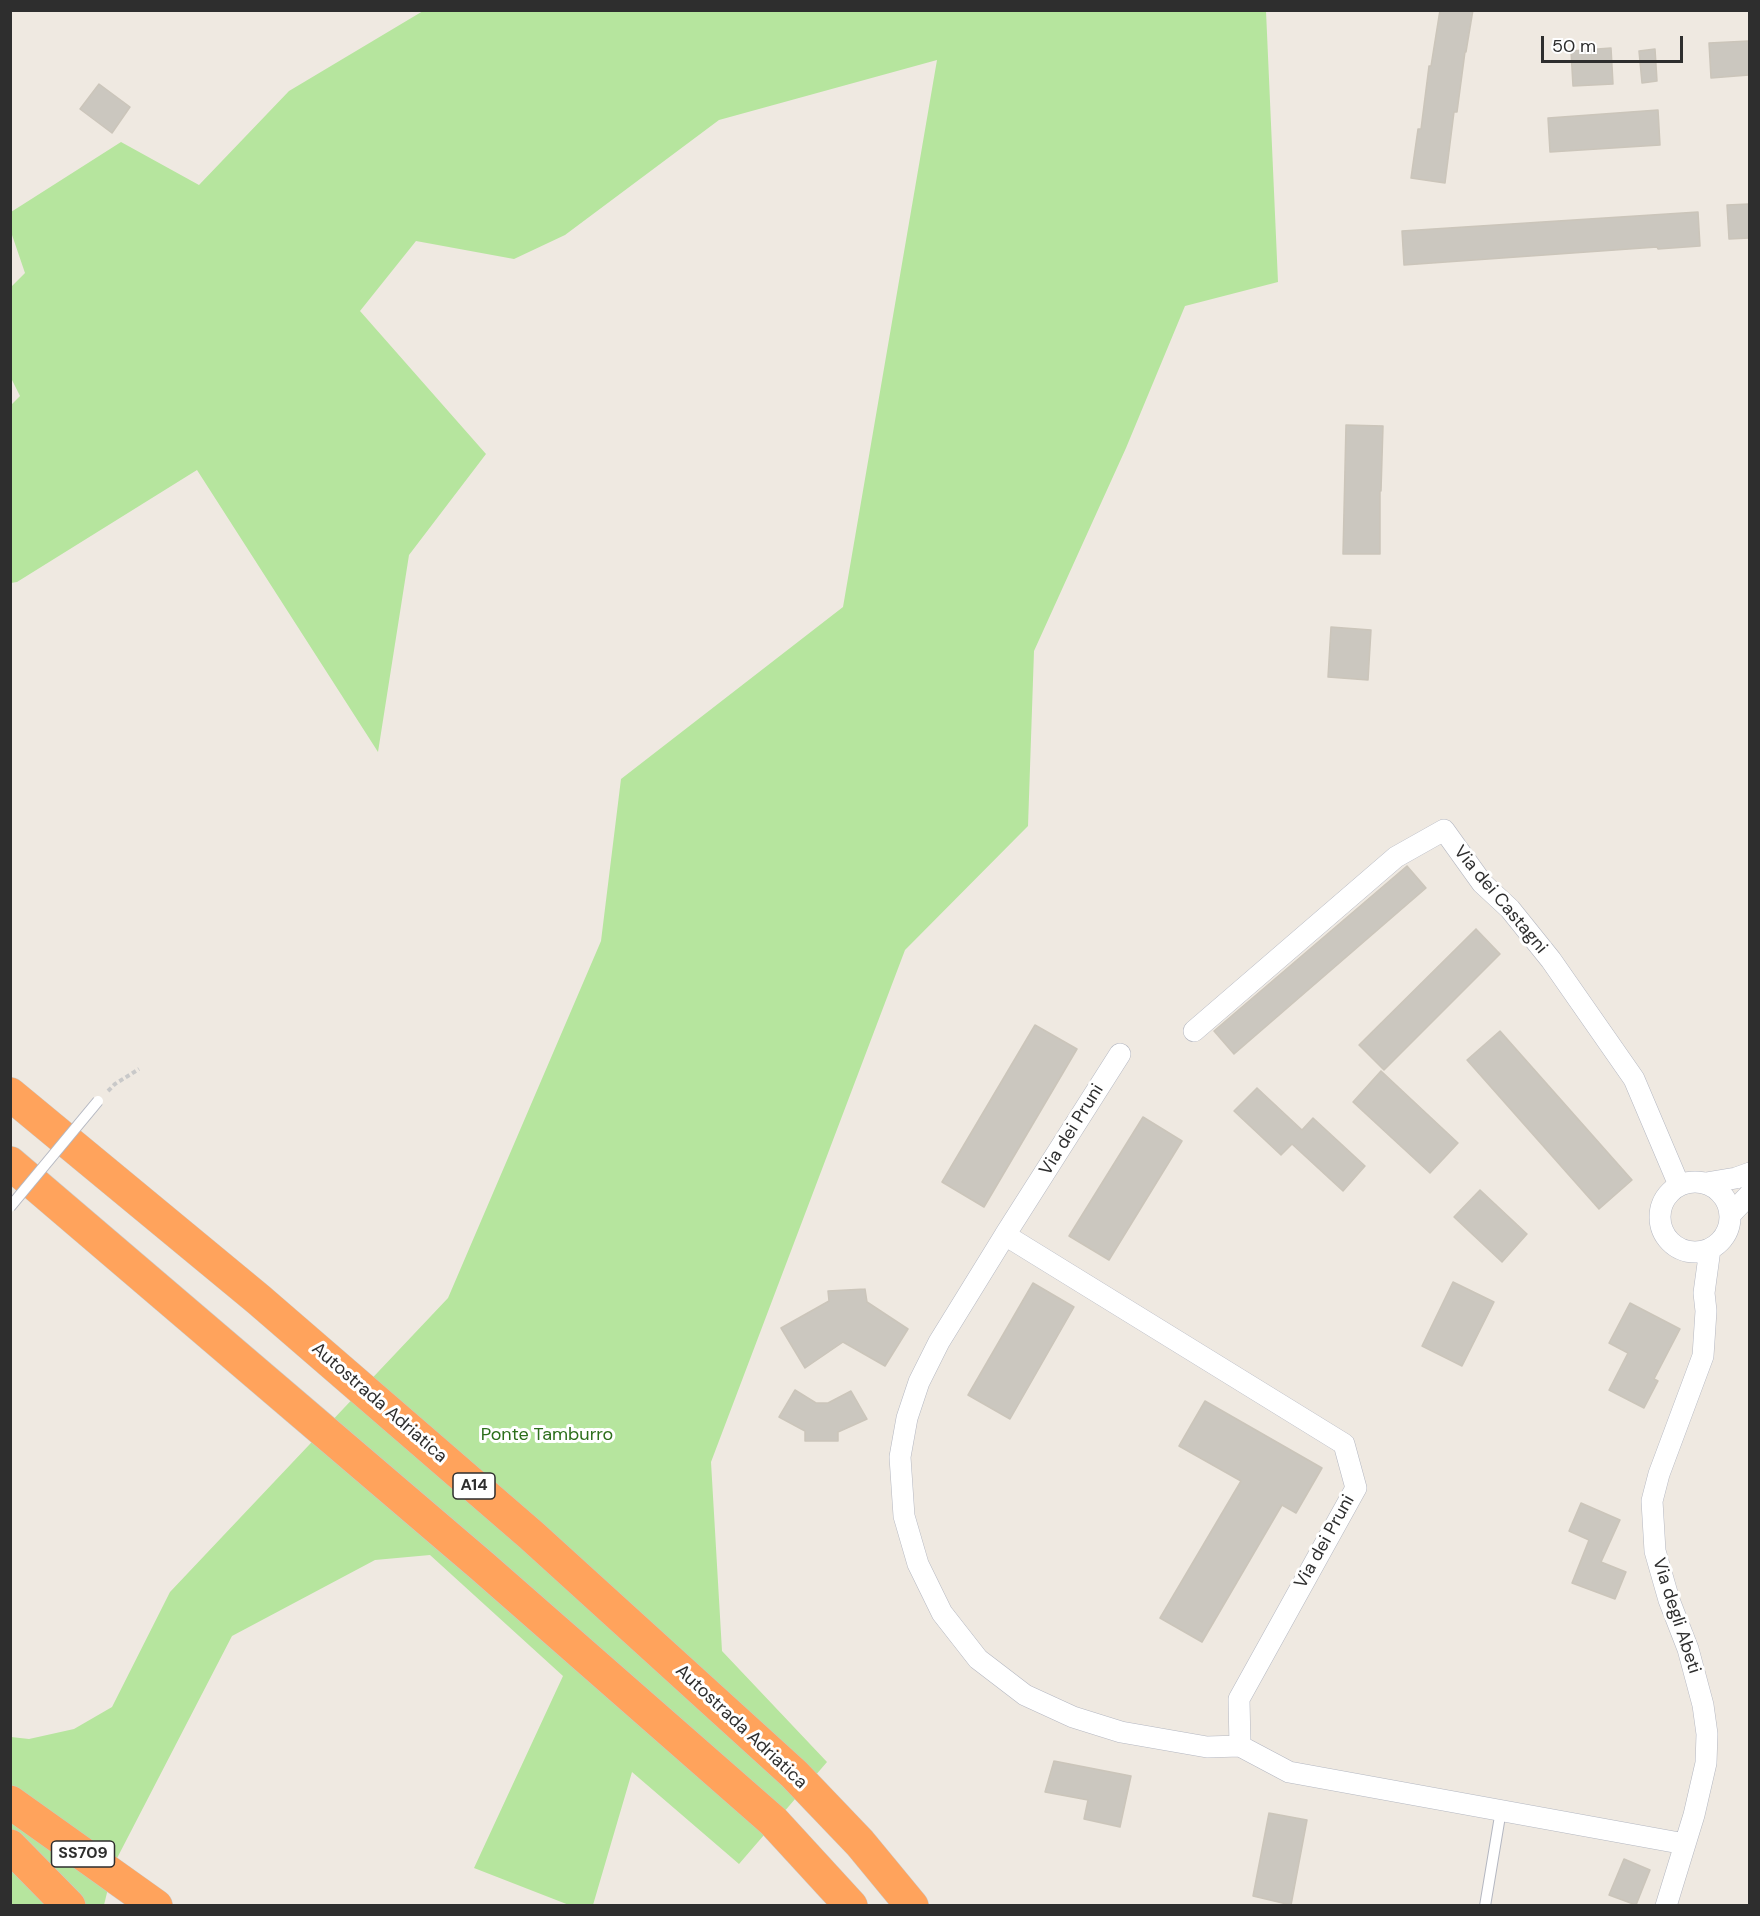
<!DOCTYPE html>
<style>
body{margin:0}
#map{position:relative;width:1760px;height:1916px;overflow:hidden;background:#efe9e1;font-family:"DM Sans",sans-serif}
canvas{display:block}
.frame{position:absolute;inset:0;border:12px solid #2e2e2e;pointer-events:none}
.scale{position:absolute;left:1541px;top:36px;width:142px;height:27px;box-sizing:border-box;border:3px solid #2e2e2e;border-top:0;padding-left:8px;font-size:18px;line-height:21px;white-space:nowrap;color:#2e2e2e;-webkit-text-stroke:4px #fff;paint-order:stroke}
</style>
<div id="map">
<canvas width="1760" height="1916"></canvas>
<div class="frame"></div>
<div class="scale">50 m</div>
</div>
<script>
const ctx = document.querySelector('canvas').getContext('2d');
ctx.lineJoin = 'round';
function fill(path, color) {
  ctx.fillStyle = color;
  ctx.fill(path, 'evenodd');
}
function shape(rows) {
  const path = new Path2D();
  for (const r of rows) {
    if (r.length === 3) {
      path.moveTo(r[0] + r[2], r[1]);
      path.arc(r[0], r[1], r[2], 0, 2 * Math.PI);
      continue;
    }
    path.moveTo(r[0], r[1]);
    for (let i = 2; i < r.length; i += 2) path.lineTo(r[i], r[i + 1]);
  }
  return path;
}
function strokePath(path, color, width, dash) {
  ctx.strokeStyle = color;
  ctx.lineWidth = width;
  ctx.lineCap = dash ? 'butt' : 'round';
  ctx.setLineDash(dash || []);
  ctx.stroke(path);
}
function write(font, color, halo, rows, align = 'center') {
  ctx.font = font + ' "DM Sans",sans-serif';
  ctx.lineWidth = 6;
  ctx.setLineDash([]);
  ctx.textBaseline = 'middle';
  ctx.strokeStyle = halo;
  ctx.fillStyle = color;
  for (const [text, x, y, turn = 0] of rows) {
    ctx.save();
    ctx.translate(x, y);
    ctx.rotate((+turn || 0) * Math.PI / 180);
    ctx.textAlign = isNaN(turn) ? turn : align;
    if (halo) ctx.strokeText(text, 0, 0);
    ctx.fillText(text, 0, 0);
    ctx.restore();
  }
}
fill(shape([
 [423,11,1266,11,1278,282,1185,306,1126,448,1034,651,1028,826,905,950,711,1462,722,1651,827,1762,739,1864,632,1772,593,1905,569,1905,474,1868,563,1676,430,1555,375,1560,232,1636,114,1864,104,1905,11,1905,11,1737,29,1739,74,1729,112,1707,170,1592,448,1298,601,941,621,779,843,607,937,60,719,120,565,235,514,259,416,241,360,311,486,454,409,555,378,752,197,470,17,582,11,583,11,405,20,396,11,378,10,288,25,273,11,232,11,212,121,142,199,185,289,91]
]), '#b6e59e');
const building = shape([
 [1440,10,1473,10,1466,52,1465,52,1457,112,1454,112,1445,183,1411,178,1418,129,1421,129,1429,66,1431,66,1440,10],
 [1749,41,1749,75,1711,78,1709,43,1749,41],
 [1611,48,1613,84,1573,86,1571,51,1611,48],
 [1655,49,1657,81,1642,83,1639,51,1655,49],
 [99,84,130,107,112,133,80,109,99,84],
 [1658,110,1660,145,1550,152,1548,118,1658,110],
 [1749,204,1749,238,1729,239,1727,205,1749,204],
 [1698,212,1700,246,1658,249,1657,247,1404,265,1402,231,1698,212],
 [1346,425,1383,426,1381,491,1380,491,1380,554,1343,554,1346,425],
 [1331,627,1371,630,1368,680,1328,677,1331,627],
 [1407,866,1426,888,1234,1054,1214,1031,1407,866],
 [1476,929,1500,954,1384,1070,1359,1045,1476,929],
 [1035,1025,1077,1049,984,1207,942,1182,1035,1025],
 [1500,1031,1632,1180,1599,1209,1467,1060,1500,1031],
 [1381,1071,1458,1143,1430,1173,1353,1102,1381,1071],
 [1257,1088,1302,1130,1313,1118,1365,1166,1343,1191,1292,1144,1281,1155,1234,1111,1257,1088],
 [1143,1117,1182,1141,1109,1260,1069,1236,1143,1117],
 [1480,1190,1527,1234,1502,1262,1454,1217,1480,1190],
 [1453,1282,1494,1302,1462,1366,1422,1346,1453,1282],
 [1033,1283,1074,1307,1010,1419,968,1395,1033,1283],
 [865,1289,867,1302,908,1329,885,1366,843,1342,805,1368,781,1328,829,1301,828,1291,865,1289],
 [1630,1303,1680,1329,1654,1379,1658,1381,1644,1408,1609,1390,1628,1353,1609,1343,1630,1303],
 [795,1390,816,1403,828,1403,851,1391,867,1419,838,1432,838,1441,805,1441,805,1431,779,1417,795,1390],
 [1205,1401,1322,1468,1296,1513,1282,1505,1202,1642,1160,1618,1241,1481,1179,1446,1205,1401],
 [1581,1503,1620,1520,1601,1562,1626,1572,1615,1599,1572,1583,1589,1540,1569,1531,1581,1503],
 [1054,1761,1131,1776,1120,1827,1084,1819,1088,1800,1045,1792,1054,1761],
 [1269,1813,1307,1820,1291,1905,1253,1896,1269,1813],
 [1624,1859,1650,1870,1636,1905,1609,1895,1624,1859]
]);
fill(building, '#cbc7bf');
strokePath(building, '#cbc5ba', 1.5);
const lane = shape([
 [1485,1906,1501,1810]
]);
const street = shape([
 [1194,1031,1396,857,1444,830,1482,883,1510,909,1551,960,1634,1079,1679,1185],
 [1120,1054,1005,1235,1344,1444,1356,1488,1239,1699,1240,1746,1289,1772,1685,1844],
 [1695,1217,35],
 [1706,1183,1736,1178,1750,1173],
 [1730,1215,1750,1194],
 [1005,1235,939,1342,919,1382,907,1418,900,1457,904,1516,918,1564,942,1613,978,1659,1025,1695,1073,1717,1121,1732,1207,1747,1240,1746],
 [1666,1906,1694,1815,1706,1763,1707,1734,1703,1705,1688,1649,1669,1600,1655,1551,1652,1501,1659,1474,1703,1356,1706,1311,1704,1293,1710,1249]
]);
const highway = shape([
 [10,1094,258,1299,531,1535,794,1774,860,1843,912,1906],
 [10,1163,482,1566,773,1821,851,1906],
 [10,1802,156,1906],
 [10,1846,69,1906]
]);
strokePath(lane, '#b4b7c1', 12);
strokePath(street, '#b4b7c1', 22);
strokePath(highway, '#c9c9c9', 34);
strokePath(shape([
 [108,1091,115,1084,139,1069]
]), '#c9c9c9', 4, [4.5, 3]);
strokePath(lane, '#fff', 10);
strokePath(street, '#fff', 21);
strokePath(highway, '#ffa35c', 33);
const laneBridge = shape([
 [10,1207,98,1101]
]);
strokePath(laneBridge, '#b4b7c1', 12, []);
strokePath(laneBridge, '#fff', 10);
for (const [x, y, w] of [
 [474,1486,42],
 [83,1854,63]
]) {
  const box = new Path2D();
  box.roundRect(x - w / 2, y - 13, w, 26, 4.5);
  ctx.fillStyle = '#fff';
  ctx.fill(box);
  strokePath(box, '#2e2e2e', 1.5);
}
write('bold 16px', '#2e2e2e', null, [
 ["A14",474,1486],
 ["SS709",83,1854]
]);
write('18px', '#2e2e2e', '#fff', [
 ["Via dei Castagni",1500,900,50],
 ["Via dei Pruni",1072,1130,-58],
 ["Autostrada Adriatica",379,1403,41],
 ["Via dei Pruni",1325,1542,-61],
 ["Via degli Abeti",1676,1616,72],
 ["Autostrada Adriatica",741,1727,43]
]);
write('18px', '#2c6e1b', '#fff', [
 ["Ponte Tamburro",547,1435]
]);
</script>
